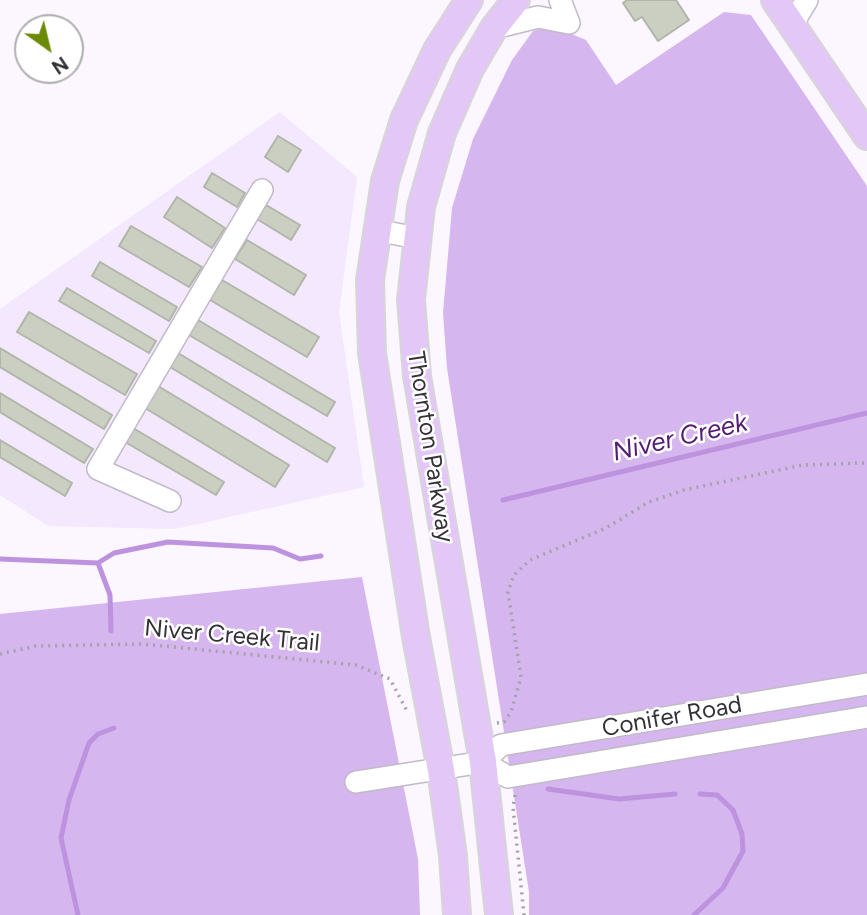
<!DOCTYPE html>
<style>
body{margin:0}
#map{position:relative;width:867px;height:915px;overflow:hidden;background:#fbf6ff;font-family:Figtree,sans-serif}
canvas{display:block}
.north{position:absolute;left:14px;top:14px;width:70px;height:70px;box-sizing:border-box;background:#fff;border:2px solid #aeadaf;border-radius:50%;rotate:146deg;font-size:19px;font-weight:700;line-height:28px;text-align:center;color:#353237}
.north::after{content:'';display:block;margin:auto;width:24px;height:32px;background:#6c8a05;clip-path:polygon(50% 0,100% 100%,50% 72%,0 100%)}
</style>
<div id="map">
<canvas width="867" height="915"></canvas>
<div class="north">N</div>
</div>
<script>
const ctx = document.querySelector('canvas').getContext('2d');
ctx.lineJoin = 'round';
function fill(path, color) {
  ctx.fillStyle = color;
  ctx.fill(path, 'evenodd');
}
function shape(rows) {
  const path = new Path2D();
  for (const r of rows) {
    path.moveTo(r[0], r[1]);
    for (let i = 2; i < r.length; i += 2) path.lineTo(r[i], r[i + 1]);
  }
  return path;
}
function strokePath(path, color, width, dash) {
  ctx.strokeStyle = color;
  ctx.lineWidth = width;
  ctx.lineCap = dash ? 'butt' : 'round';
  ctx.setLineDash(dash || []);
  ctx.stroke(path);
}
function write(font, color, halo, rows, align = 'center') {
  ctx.font = font + ' Figtree,sans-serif';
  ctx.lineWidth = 5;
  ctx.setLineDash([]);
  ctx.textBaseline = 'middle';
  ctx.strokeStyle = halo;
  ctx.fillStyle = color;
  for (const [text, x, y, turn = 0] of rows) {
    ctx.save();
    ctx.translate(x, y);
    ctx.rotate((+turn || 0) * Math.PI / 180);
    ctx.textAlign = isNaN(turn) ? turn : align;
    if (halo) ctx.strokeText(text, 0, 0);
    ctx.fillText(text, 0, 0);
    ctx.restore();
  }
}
fill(shape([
 [280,112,357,177,339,312,364,487,175,529,48,526,0,495,0,309]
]), '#f3e8fd');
fill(shape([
 [724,12,751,15,867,186,867,915,529,915,529,892,447,368,443,313,452,208,473,139,512,60,533,31,552,26,586,40,616,85],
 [362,577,418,859,420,915,0,915,0,614]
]), '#d5b6ef');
strokePath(shape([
 [503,500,867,413],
 [0,559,98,563,114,553,168,542,273,548,300,559,321,556],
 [98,563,110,595,111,631],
 [548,789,619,799,675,794],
 [78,915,61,838,69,800,89,743,98,734,114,728],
 [694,915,723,888,743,851,742,834,733,810,717,795,700,794]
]), '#bd93df', 5);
const building = shape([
 [627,0,676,0,689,20,658,41,642,17,635,21,623,3,627,0],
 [278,136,301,150,288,172,265,157,278,136],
 [212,173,245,193,237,207,204,187,212,173],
 [177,197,225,228,212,248,164,217,177,197],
 [266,205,300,225,291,240,257,219,266,205],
 [131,226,202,267,189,287,119,246,131,226],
 [247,240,306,275,294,295,235,259,247,240],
 [100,262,177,307,169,321,92,276,100,262],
 [222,280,319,337,307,357,210,300,222,280],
 [67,288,156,341,149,353,59,301,67,288],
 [29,312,137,374,125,395,17,332,29,312],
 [198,320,335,402,327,416,189,335,198,320],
 [0,348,112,415,104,429,0,367,0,348],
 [178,353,335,448,327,462,170,367,178,353],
 [158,386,289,465,275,487,145,408,158,386],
 [0,393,93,449,84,463,0,412,0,393],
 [133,428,224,482,216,495,125,442,133,428],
 [0,440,72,483,65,496,0,457,0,440]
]);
fill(building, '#cacfc1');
strokePath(building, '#b1b6a8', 2);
const minor = shape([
 [560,0,569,23],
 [792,25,807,0],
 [494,28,538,17,569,23],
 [376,230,417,238],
 [170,501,98,469,262,190],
 [483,762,508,777,867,717],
 [356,782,483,762,501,745,867,684]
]);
const major = shape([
 [775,0,867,136],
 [457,915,453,856,441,770,416,637,372,353,370,280,385,181,404,120,437,50,469,0],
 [499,915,483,762,417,376,411,300,421,207,442,133,470,69,494,28,516,0]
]);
strokePath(minor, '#c2bac8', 24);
strokePath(major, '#d7d6d7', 30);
strokePath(shape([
 [0,654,36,646,143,644,356,665,390,679,407,711],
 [497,723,504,722,511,712,521,677,508,592,514,575,530,560,606,528,649,502,684,490,803,465,867,463],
 [515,795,513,807,524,915]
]), '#a6a2a9', 3.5, [2, 5]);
strokePath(minor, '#fff', 21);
strokePath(major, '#e2c7f7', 26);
write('24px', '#353237', '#fff', [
 ["Thornton Parkway",430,447,81],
 ["Niver Creek Trail",232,636,5],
 ["Conifer Road",672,717,-10]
]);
write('italic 26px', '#531b74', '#fff', [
 ["Niver Creek",680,438,-13]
]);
</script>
